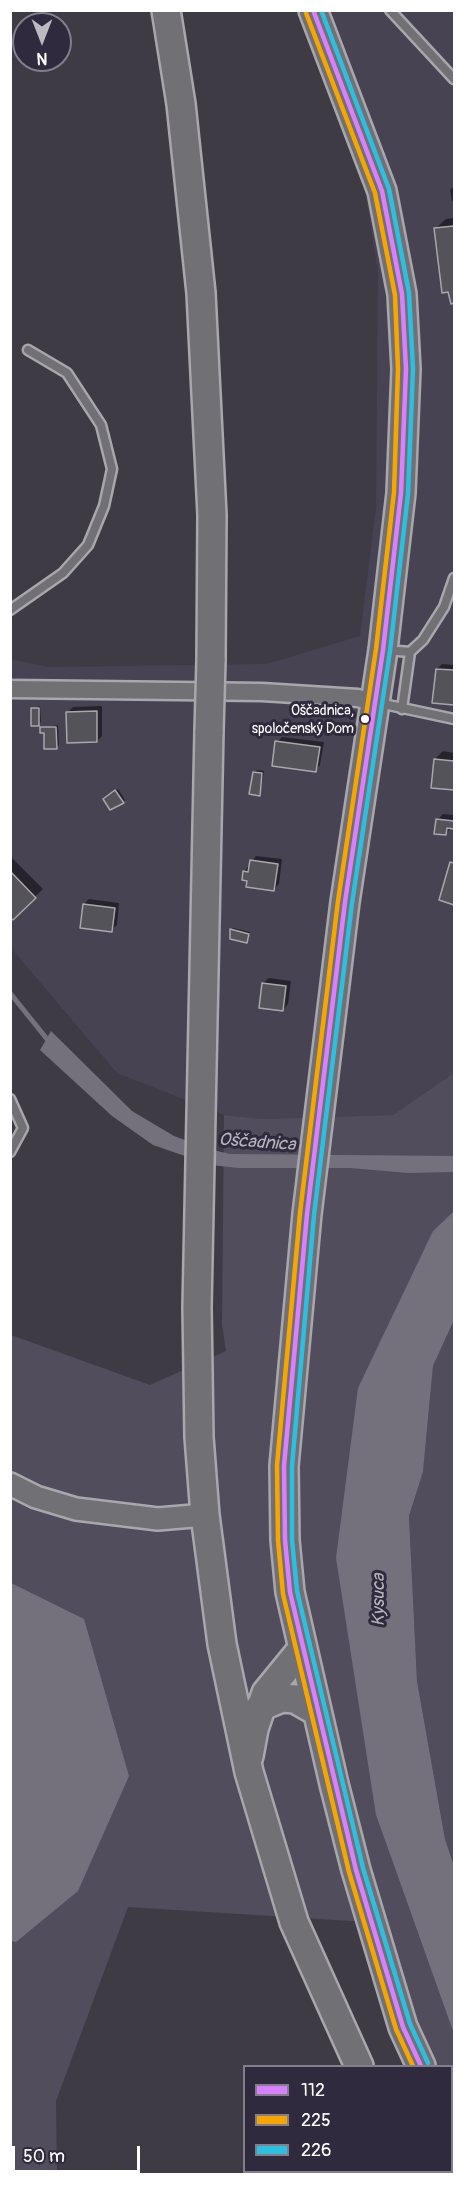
<!DOCTYPE html>
<meta charset="utf-8">
<style>
body{margin:0}
#map{position:relative;width:465px;height:2185px;overflow:hidden;background:#3e3b45;font-family:Pangolin,sans-serif}
canvas{display:block}
.frame{position:absolute;inset:0;border:12px solid #fff;pointer-events:none}
.legend{position:absolute;left:243px;top:2065px;width:210px;height:108px;box-sizing:border-box;background:#2f2a3d;border:2px solid #827f8b;margin:0;padding:8px 10px;list-style:none;font-size:18px;color:#fff}
.legend li{display:flex;align-items:center;gap:12px;height:30px}
.legend b{width:30px;border:2px solid #827f8b}
.north{position:absolute;left:12px;top:12px;width:60px;height:60px;box-sizing:border-box;background:#2f2a3d;border:2px solid #827f8b;border-radius:50%;rotate:180deg;font-size:16px;font-weight:700;line-height:24px;text-align:center;color:#fff}
.north::after{content:'';display:block;margin:auto;width:21px;height:27px;background:#bbbabe;clip-path:polygon(50% 0,100% 100%,50% 72%,0 100%)}
.scale{position:absolute;left:12px;top:2146px;width:128px;height:27px;box-sizing:border-box;border:3px solid #fff;border-top:0;padding-left:8px;font-size:18px;line-height:21px;white-space:nowrap;color:#fff;-webkit-text-stroke:4px #2f2a3d;paint-order:stroke}
</style>
<div id="map">
<canvas width="465" height="2185"></canvas>
<div class="frame"></div>
<ul class="legend">
<li><b style="height:8px;background:#d880ff"></b>112</li>
<li><b style="height:8px;background:#f7a600"></b>225</li>
<li><b style="height:8px;background:#2dbfdf"></b>226</li>
</ul>
<div class="north">N</div>
<div class="scale">50 m</div>
</div>
<script>
const ctx = document.querySelector('canvas').getContext('2d');
ctx.lineJoin = 'round';
function fill(path, color) {
  ctx.fillStyle = color;
  ctx.fill(path, 'evenodd');
}
function shape(rows) {
  const path = new Path2D();
  for (const r of rows) {
    path.moveTo(r[0], r[1]);
    for (let i = 2; i < r.length; i += 2) path.lineTo(r[i], r[i + 1]);
  }
  return path;
}
function strokePath(path, color, width, dash) {
  ctx.strokeStyle = color;
  ctx.lineWidth = width;
  ctx.lineCap = dash ? 'butt' : 'round';
  ctx.setLineDash(dash || []);
  ctx.stroke(path);
}
function write(font, color, halo, rows, align = 'center') {
  ctx.font = font + ' Pangolin,sans-serif';
  ctx.lineWidth = 6;
  ctx.setLineDash([]);
  ctx.textBaseline = 'middle';
  ctx.strokeStyle = halo;
  ctx.fillStyle = color;
  for (const [text, x, y, turn = 0] of rows) {
    ctx.save();
    ctx.translate(x, y);
    ctx.rotate((+turn || 0) * Math.PI / 180);
    ctx.textAlign = isNaN(turn) ? turn : align;
    if (halo) ctx.strokeText(text, 0, 0);
    ctx.fillText(text, 0, 0);
    ctx.restore();
  }
}
fill(shape([
 [303,11,454,11,454,1073,393,1115,262,1119,224,1115,117,1073,11,948,10,659,48,667,267,664,360,636,376,508,378,272,361,166]
]), '#484353');
fill(shape([
 [454,1073,454,1211,433,1231,376,1815,454,2034,454,2141,452,2136,452,2066,416,2066,367,1922,128,1907,56,2101,57,2174,11,2174,11,1335,150,1385,226,1351,222,1324,224,1115,262,1119,393,1115],
 [454,1320,454,1866,445,1839,417,1681,409,1516,423,1472,433,1366]
]), '#524d5c');
fill(shape([
 [51,1031,132,1111,174,1136,209,1149,230,1154,454,1156,454,1172,408,1173,350,1168,238,1168,211,1165,153,1145,112,1116,40,1050],
 [454,1211,454,1320,433,1366,423,1472,409,1516,417,1681,445,1839,454,1866,454,2034,376,1815,336,1558,358,1388,433,1231],
 [11,1583,84,1619,129,1776,78,1891,16,1942,10,1941]
]), '#74717d');
fill(shape([
 [454,186,454,201,452,201,450,190],
 [454,218,454,301,452,302,435,229,446,219],
 [442,664,454,665,454,704,434,702,437,669],
 [40,706,41,722,39,724,32,709],
 [102,706,102,736,97,741,68,712,73,707],
 [58,725,59,745,56,747,42,728],
 [282,737,324,742,320,765,315,771,277,742],
 [443,751,454,753,454,789,433,787,435,759],
 [257,770,264,771,260,794,255,772],
 [118,789,125,800,123,802,107,797],
 [443,814,454,815,454,827,451,827,446,834,438,819],
 [10,856,43,889,13,918,10,916],
 [256,856,282,859,279,884,274,889,248,880,244,872],
 [454,860,454,903,441,899],
 [89,899,119,903,117,925,111,930,84,904],
 [233,928,250,932,249,939,247,941,231,930],
 [269,978,291,981,288,1004,283,1010,263,983]
]), '#0007');
strokePath(shape([
 [10,993,51,1044]
]), '#74717d', 5);
const building = shape([
 [454,226,454,303,451,304,448,292,442,293,434,228,454,226],
 [436,669,454,670,454,705,432,703,436,669],
 [31,708,39,708,39,726,31,726,31,708],
 [97,711,97,742,67,743,66,712,97,711],
 [40,727,56,727,57,749,44,749,44,733,40,733,40,727],
 [275,741,320,747,316,772,272,766,275,741],
 [434,759,454,761,454,790,431,788,434,759],
 [253,772,262,773,260,796,249,794,253,772],
 [115,790,124,803,110,810,103,799,115,790],
 [436,819,454,821,454,829,447,828,446,835,434,834,436,819],
 [250,860,278,864,274,891,246,887,247,881,242,880,243,871,248,872,250,860],
 [450,862,454,863,454,905,439,900,450,862],
 [10,871,36,898,13,920,10,918,10,871],
 [83,904,115,908,112,932,80,928,83,904],
 [230,929,249,934,247,943,230,939,230,929],
 [262,983,286,986,283,1011,259,1008,262,983]
]);
fill(building, '#55535a');
strokePath(building, '#a8a7ab', 1.5);
const service = shape([
 [390,10,454,79],
 [10,610,63,573,88,545,104,506,112,469,101,425,67,373,28,350],
 [386,650,410,652,423,640,444,607,454,578],
 [379,703,454,719],
 [402,709,410,652],
 [10,1099,23,1128,10,1152]
]);
const minor = shape([
 [10,689,262,692,358,698,376,703]
]);
const tertiary = shape([
 [10,1484,36,1497,76,1509,158,1519,205,1515]
]);
const primary = shape([
 [166,10,181,104,201,293,212,515,211,661],
 [313,10,382,191,402,294,406,369,401,493,383,650,345,902,307,1214,284,1466,285,1540,290,1592,334,1784,356,1870,403,2027,421,2066],
 [209,731,197,1307,199,1437,205,1515,222,1644,249,1772,294,1922,359,2066],
 [260,1707,282,1698,295,1699,316,1711],
 [249,1756,254,1729,266,1693,302,1649],
 [452,2129,454,2134],
 [419,2172,421,2174]
]);
strokePath(service, '#a8a7ab', 13);
strokePath(minor, '#a8a7ab', 21);
strokePath(tertiary, '#a8a7ab', 26);
strokePath(primary, '#a8a7ab', 32);
strokePath(service, '#717074', 8);
strokePath(minor, '#717074', 16);
strokePath(tertiary, '#717074', 21);
strokePath(primary, '#717074', 27);
const primaryBridge = shape([
 [209,731,211,661]
]);
strokePath(primaryBridge, '#a8a7ab', 32, []);
strokePath(primaryBridge, '#717074', 27);
strokePath(shape([
 [313,10,382,191,402,294,406,369,401,493,383,650,345,902,307,1214,284,1466,285,1540,290,1592,356,1870,403,2027,421,2066]
]), '#d880ff', 4.5);
strokePath(shape([
 [306,13,375,193,395,295,398,369,394,492,376,649,338,901,300,1213,277,1465,278,1540,283,1594,349,1872,396,2029,413,2066]
]), '#f7a600', 4.5);
strokePath(shape([
 [321,10,389,189,409,293,413,369,408,494,390,651,352,903,314,1215,292,1466,292,1540,297,1591,363,1868,410,2024,428,2063]
]), '#2dbfdf', 4.5);
for (const [x, y, r, color] of [
 [365,719,5,"#fff"]
]) {
  const dot = new Path2D();
  dot.arc(x, y, r, 0, 2 * Math.PI);
  ctx.fillStyle = color;
  ctx.fill(dot);
  strokePath(dot, '#2f2a3d', 2);
}
write('14px', '#fff', '#2f2a3d', [
 ["Oščadnica,",354,711],
 ["spoločenský Dom",354,729]
], 'right');
write('italic 18px', '#b5b4ba', '#2f2a3d', [
 ["Oščadnica",257,1143,4],
 ["Kysuca",379,1600,-90]
]);
</script>
